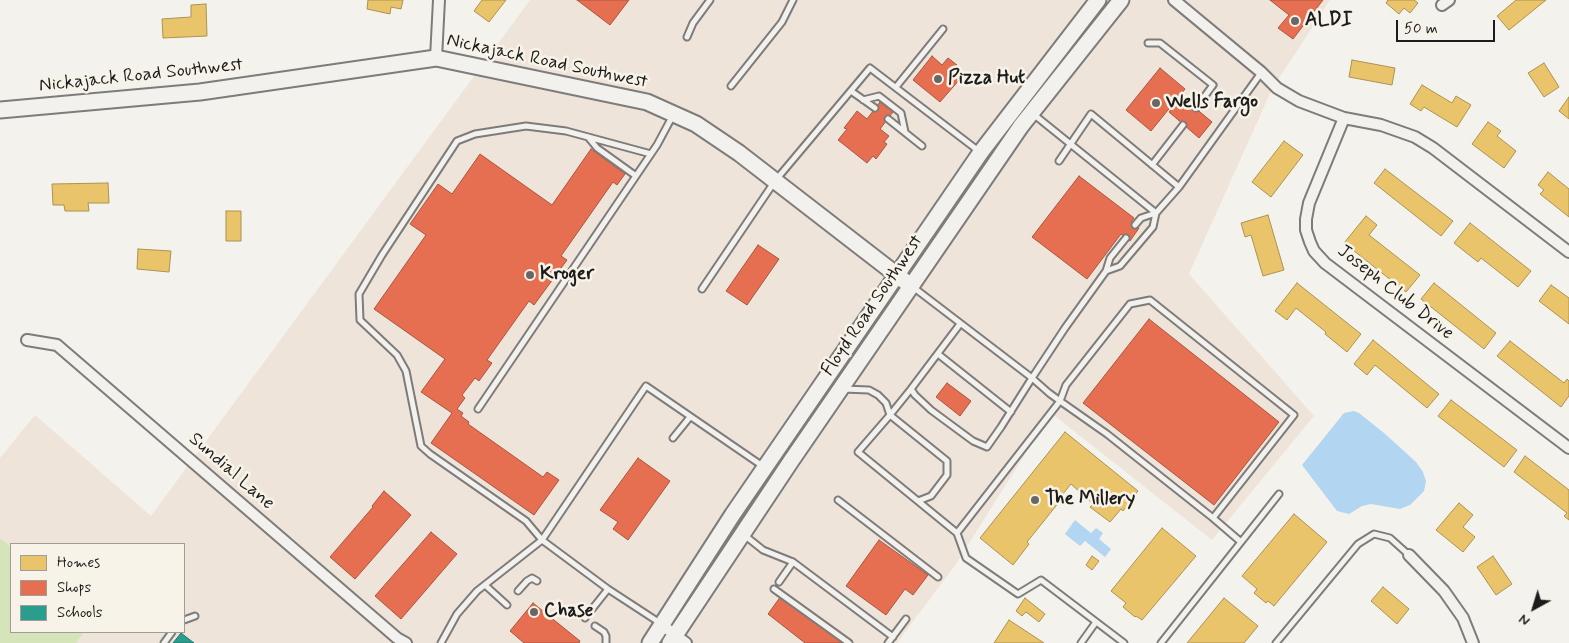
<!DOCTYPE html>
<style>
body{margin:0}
#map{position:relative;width:1569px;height:643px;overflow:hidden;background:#f4f2ec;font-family:Mynerve,sans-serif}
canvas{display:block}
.legend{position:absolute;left:10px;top:543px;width:175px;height:90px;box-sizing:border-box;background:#f7f3e8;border:1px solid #9f9d96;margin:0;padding:6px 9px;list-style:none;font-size:15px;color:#1c1c1c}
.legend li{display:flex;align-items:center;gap:10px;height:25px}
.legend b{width:25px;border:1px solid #9f9d96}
.north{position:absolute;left:1509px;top:583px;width:50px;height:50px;-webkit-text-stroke:4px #f7f3e8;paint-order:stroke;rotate:219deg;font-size:14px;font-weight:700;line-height:20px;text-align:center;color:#1c1c1c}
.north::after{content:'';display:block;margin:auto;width:18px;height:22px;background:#1c1c1c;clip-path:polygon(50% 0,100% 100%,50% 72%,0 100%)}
.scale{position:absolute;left:1396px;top:20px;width:99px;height:22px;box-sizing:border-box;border:2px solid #1c1c1c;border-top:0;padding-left:6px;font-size:15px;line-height:18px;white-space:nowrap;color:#1c1c1c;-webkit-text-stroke:4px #f7f3e8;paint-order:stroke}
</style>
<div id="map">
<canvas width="1569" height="643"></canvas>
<ul class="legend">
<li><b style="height:14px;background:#e9c46a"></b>Homes</li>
<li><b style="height:14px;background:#e76f51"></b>Shops</li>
<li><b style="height:14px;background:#2a9d8f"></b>Schools</li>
</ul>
<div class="north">N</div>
<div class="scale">50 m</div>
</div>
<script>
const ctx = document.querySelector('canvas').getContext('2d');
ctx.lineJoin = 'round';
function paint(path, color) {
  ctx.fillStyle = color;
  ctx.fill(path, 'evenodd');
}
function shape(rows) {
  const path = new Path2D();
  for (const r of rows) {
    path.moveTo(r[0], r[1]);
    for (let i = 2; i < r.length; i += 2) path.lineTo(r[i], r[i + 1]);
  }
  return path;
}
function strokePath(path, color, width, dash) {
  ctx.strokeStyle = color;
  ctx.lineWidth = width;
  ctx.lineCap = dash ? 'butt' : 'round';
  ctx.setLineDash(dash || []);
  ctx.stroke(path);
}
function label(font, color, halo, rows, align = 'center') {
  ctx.font = font + ' Mynerve,sans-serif';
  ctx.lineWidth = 5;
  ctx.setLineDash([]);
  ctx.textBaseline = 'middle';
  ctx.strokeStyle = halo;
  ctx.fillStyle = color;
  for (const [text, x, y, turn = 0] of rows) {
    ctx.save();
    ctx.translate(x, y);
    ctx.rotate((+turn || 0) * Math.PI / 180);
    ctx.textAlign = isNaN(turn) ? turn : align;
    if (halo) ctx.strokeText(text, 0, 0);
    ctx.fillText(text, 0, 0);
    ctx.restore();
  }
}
paint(shape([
 [530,0,1330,0,1272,89,1189,274,1314,416,1212,540,1051,413,956,564,897,643,0,643,0,458,35,415,151,516],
 [11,544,184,544,184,632,11,632]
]), '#efe4da');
paint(shape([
 [0,538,11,547,11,632,84,632,76,643,0,643]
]), '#d5e4b9');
paint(shape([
 [1354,411,1359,413,1384,433,1416,462,1423,472,1426,481,1424,491,1410,505,1400,509,1371,504,1362,506,1349,514,1337,511,1302,465,1344,413],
 [1075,520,1091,533,1096,528,1103,533,1099,539,1111,549,1105,557,1085,541,1080,546,1065,534]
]), '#b2d5f1');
const homes = shape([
 [368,0,403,0,401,9,391,7,390,14,367,9,368,0],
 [482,0,506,0,489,22,474,11,482,0],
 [1388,0,1414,0,1418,3,1410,13,1404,8,1399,14,1386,3,1388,0],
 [1516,0,1546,0,1509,30,1497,16,1516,0],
 [206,4,207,36,163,38,162,19,191,17,191,5,206,4],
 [1352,60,1395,68,1392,85,1349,77,1352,60],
 [1544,63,1559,87,1544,97,1528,73,1544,63],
 [1422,85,1452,103,1456,96,1471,105,1457,127,1424,107,1421,111,1410,104,1422,85],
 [1569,97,1569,119,1559,111,1569,97],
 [1488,122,1501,131,1497,136,1516,151,1504,168,1472,144,1488,122],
 [1284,141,1303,155,1271,197,1252,182,1284,141],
 [1385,169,1453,221,1441,236,1374,183,1385,169],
 [1548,172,1569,189,1569,217,1540,194,1544,190,1538,185,1548,172],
 [108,183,109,203,88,203,89,211,65,211,64,205,53,205,52,184,108,183],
 [226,211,241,211,241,241,226,241,226,211],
 [1268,215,1284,270,1263,276,1251,235,1245,237,1241,223,1268,215],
 [1366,216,1377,225,1369,235,1420,275,1406,292,1344,243,1366,216],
 [1470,223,1531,271,1518,287,1481,258,1478,262,1454,243,1470,223],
 [138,249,171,251,169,272,137,269,138,249],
 [1297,283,1361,334,1347,352,1325,334,1326,332,1296,308,1287,320,1275,311,1297,283],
 [1434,283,1496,333,1484,349,1421,299,1434,283],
 [1551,285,1569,298,1569,324,1539,301,1551,285],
 [1373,340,1439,394,1427,408,1375,365,1367,375,1354,364,1373,340],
 [1510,341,1564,383,1567,379,1569,381,1569,396,1561,407,1497,356,1510,341],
 [1451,400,1517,450,1504,467,1438,416,1451,400],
 [1065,432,1138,491,1123,511,1121,509,1110,522,1090,507,1093,504,1071,484,1062,495,1064,496,1027,542,1029,544,1013,565,980,538,1065,432],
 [1525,456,1569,490,1569,520,1564,516,1567,513,1514,472,1525,456],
 [1459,503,1473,515,1463,527,1475,537,1463,552,1436,530,1459,503],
 [1294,514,1327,542,1274,606,1268,601,1266,603,1254,593,1257,589,1242,576,1294,514],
 [1162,528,1196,556,1142,620,1136,616,1135,617,1123,607,1126,603,1111,591,1162,528],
 [1092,556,1099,561,1092,570,1086,565,1092,556],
 [1493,556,1512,584,1496,595,1477,567,1493,556],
 [1383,587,1409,609,1397,624,1371,601,1383,587],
 [1025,598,1045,614,1039,622,1026,612,1022,616,1016,611,1025,598],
 [1224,598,1258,626,1244,643,1187,643,1224,598],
 [1009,620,1044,643,994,643,1009,620]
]);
paint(homes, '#e9c46a');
strokePath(homes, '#ac9253', 1);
const shops = shape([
 [577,0,629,0,610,25,577,0],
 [1270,0,1323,0,1293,39,1278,28,1289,15,1270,0],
 [932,56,942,65,948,58,957,65,951,72,960,79,940,102,913,80,932,56],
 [1160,68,1185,89,1151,131,1126,110,1160,68],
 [1182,97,1212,122,1199,138,1169,112,1182,97],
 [880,102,893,112,880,129,889,136,884,142,887,144,876,159,873,156,867,163,838,140,847,129,844,128,857,111,867,119,880,102],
 [591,149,625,174,617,185,613,182,561,256,567,260,534,305,529,301,487,360,492,363,479,381,475,378,462,395,465,398,457,409,463,413,461,416,469,422,468,424,543,477,547,472,559,480,534,515,431,443,452,413,421,392,445,359,374,309,426,235,410,224,438,184,452,194,480,154,552,205,591,149],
 [1079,176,1134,218,1131,222,1139,228,1130,241,1121,234,1087,279,1032,237,1079,176],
 [758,245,779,259,747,305,726,291,758,245],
 [1149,319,1279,422,1214,505,1083,403,1149,319],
 [947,383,971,401,960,416,936,397,947,383],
 [638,458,670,481,628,540,613,529,618,522,600,510,638,458],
 [384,491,411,515,355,579,330,557,373,507,372,506,384,491],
 [431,532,457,554,401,619,375,596,431,532],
 [879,540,928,575,913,595,905,589,886,615,846,586,879,540],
 [781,596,842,643,805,643,768,614,781,596],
 [533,603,580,641,579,643,524,643,510,631,533,603]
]);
paint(shops, '#e76f51');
strokePath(shops, '#aa5641', 1);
const schools = shape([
 [181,633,194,643,173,643,181,633]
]);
paint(schools, '#2a9d8f');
strokePath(schools, '#26766c', 1);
const lane = shape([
 [687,37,693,23,710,0],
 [1148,43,1160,43,1213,85,1196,108],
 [731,86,782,22,793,0],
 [896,87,943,29],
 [851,91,875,108],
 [863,100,879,96,901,113,905,132],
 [1032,113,1156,213,1179,187,1261,73],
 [888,119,922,146],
 [588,137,597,148,636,176],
 [651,154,566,131,526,126,475,134,457,141,382,255,359,294,360,320,397,355,406,371,421,446,430,454,526,521,542,540,646,386,764,467],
 [1059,161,1091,114,1179,187],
 [1152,165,1183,125],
 [1135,225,1141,218,1156,213],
 [1106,271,1110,258,1126,238],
 [913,287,1032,378,1065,328,1106,271,1120,266,1153,227,1156,213],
 [702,289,775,181,870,68,980,152],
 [938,354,1011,412],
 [843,389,869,390,878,395,886,403,890,415],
 [478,409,657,145,672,117],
 [890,415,911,389],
 [673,438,690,417],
 [838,500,938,577],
 [918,501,931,496,947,475,947,461,890,415,858,452,957,533,1060,401,1066,385,1130,304,1150,300,1294,415,1213,518,1107,434,1060,401,1049,393,1032,378,1001,427,987,447,973,441,931,410,915,395,911,389,960,324],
 [957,533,966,558,1018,594,1041,580,1124,643],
 [743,534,763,550,793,562,893,637],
 [1241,542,1279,494],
 [779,582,793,562],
 [485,585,507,605],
 [774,589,849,643],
 [518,591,527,581,532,578,537,581],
 [585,618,608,589],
 [184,620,195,616],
 [595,626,604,632,606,636,606,643],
 [164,643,172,632],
 [441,643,457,614,477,591,542,540,608,589,660,623],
 [888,643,906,619],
 [1081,643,1096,622],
 [1161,643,1241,542,1213,518],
 [1276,643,1358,544,1374,534,1390,538,1409,555]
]);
const street = shape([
 [1174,0,1261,72,1277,88,1299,101,1344,118],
 [1442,5,1449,0],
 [436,58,439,0],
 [1569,252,1433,148,1415,137,1381,125,1344,118,1309,203,1306,219,1306,230,1310,242,1314,251,1325,263,1569,448],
 [27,340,57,345,397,638,406,643],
 [1409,555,1444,591,1463,618,1473,643],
 [662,625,686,643]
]);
const secondary = shape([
 [0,110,200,92,436,58,647,102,696,124,739,153,911,286],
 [650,643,733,514,981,152,1098,0],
 [670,643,791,461,1021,126,1121,0]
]);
strokePath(lane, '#7d7c7a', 9);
strokePath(street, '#7d7c7a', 14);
strokePath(secondary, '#7d7c7a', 19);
strokePath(lane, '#f2f1ed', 5);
strokePath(street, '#f2f1ed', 10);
strokePath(secondary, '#f2f1ed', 15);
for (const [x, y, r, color] of [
 [1295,21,5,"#686765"],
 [938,79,5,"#686765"],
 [1156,103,5,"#686765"],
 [530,275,5,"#686765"],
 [1035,500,5,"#686765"],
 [534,612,5,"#686765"]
]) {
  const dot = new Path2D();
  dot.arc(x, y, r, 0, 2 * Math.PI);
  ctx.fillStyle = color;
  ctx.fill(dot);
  strokePath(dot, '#f7f3e8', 2);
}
label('bold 19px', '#1c1c1c', '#f7f3e8', [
 ["ALDI",1305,21],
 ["Pizza Hut",948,79],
 ["Wells Fargo",1166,103],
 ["Kroger",540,275],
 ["The Millery",1045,500],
 ["Chase",544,612]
], 'left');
label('19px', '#1c1c1c', '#f7f3e8', [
 ["Nickajack Road Southwest",547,62,12],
 ["Nickajack Road Southwest",141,76,-6],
 ["Joseph Club Drive",1395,293,38],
 ["Floyd Road Southwest",873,306,-56],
 ["Sundial Lane",231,472,41]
]);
</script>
